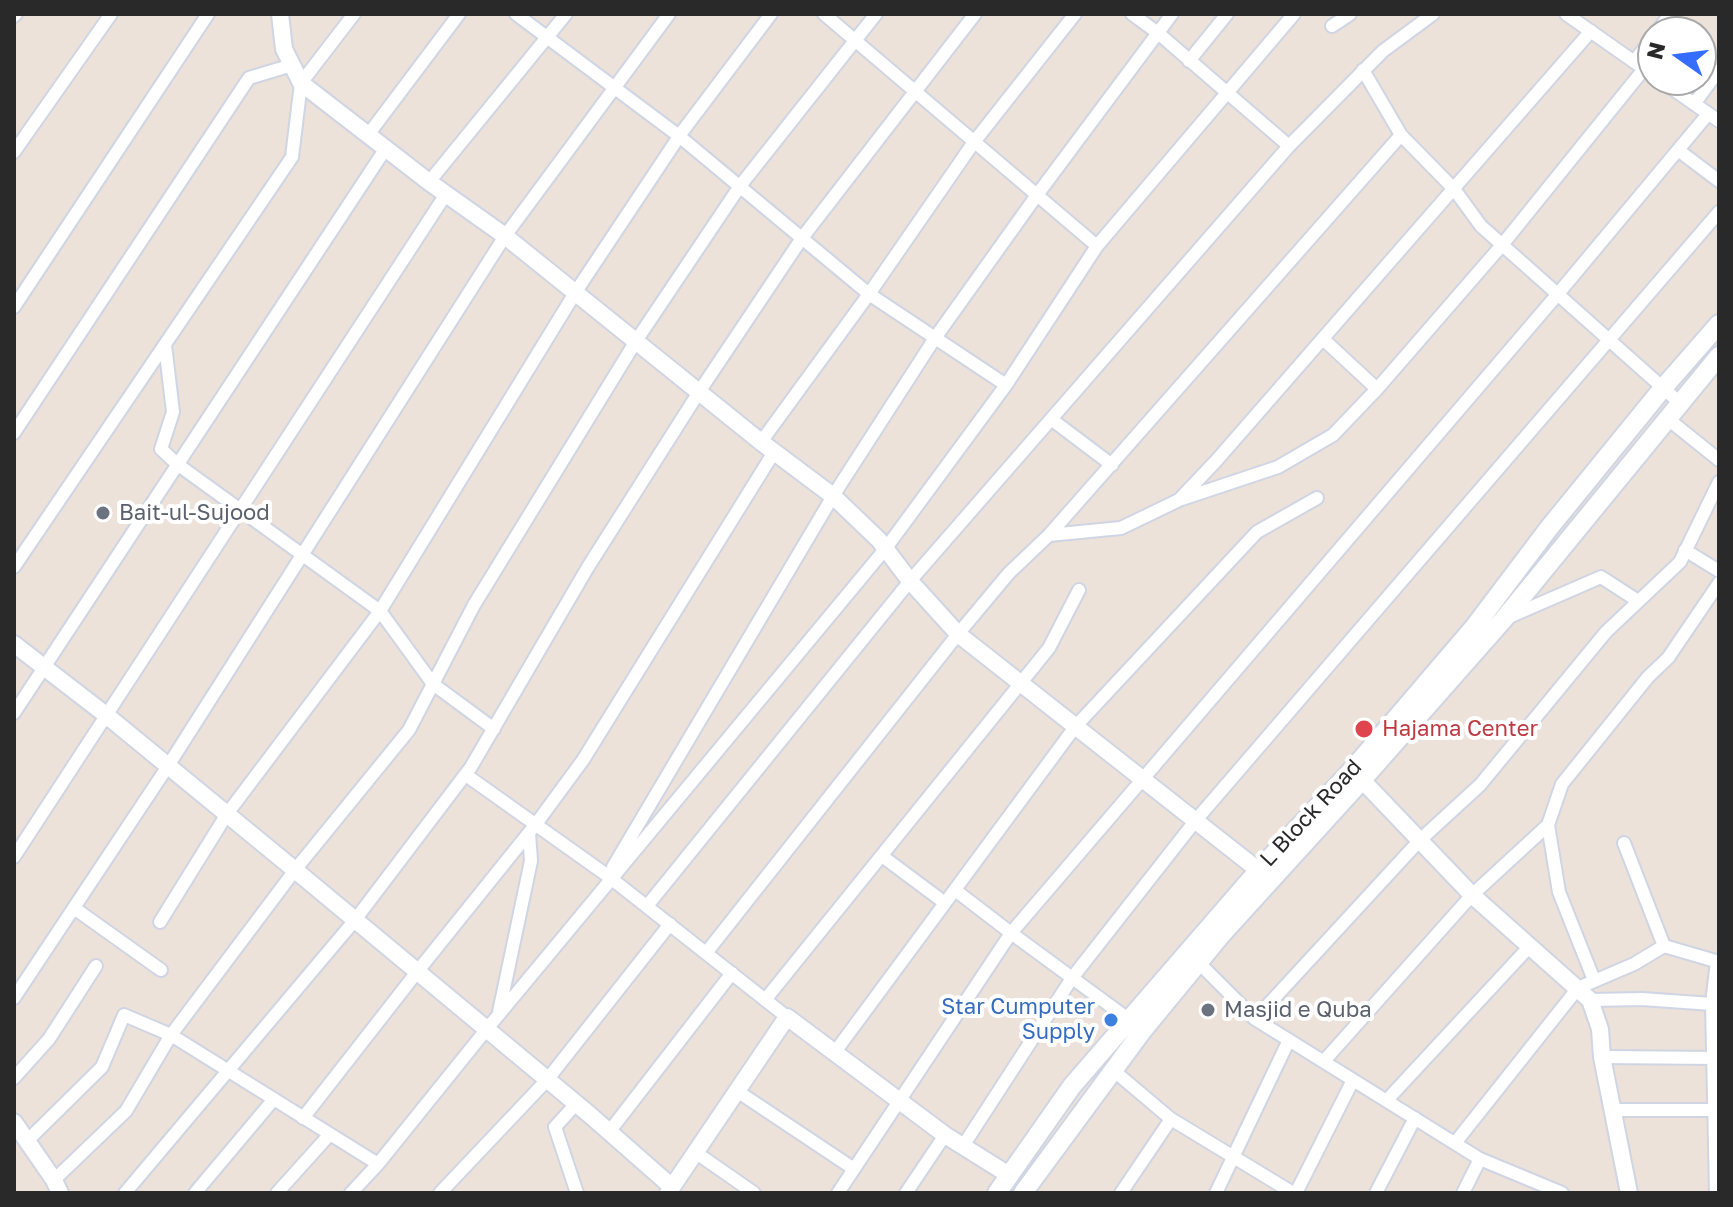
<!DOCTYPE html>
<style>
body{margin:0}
#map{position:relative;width:1733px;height:1207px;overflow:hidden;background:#ece2d9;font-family:"Golos Text",sans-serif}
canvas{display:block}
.frame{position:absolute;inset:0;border:16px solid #292929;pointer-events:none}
.north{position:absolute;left:1637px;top:16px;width:80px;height:80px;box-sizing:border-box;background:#fff;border:2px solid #a9a9a9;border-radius:50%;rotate:284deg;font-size:22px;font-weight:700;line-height:32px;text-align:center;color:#292929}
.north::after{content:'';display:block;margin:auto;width:28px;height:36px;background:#346dff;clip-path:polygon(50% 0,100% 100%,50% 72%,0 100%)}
</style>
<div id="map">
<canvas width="1733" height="1207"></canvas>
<div class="frame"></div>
<div class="north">N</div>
</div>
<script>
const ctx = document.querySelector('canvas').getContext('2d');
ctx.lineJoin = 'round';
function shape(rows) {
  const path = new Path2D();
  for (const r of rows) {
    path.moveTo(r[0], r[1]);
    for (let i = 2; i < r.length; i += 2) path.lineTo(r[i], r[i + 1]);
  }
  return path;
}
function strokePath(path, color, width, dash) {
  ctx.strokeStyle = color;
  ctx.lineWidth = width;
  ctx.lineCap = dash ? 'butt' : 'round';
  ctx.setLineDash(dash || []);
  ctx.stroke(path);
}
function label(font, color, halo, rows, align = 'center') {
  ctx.font = font + ' "Golos Text",sans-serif';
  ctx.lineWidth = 8;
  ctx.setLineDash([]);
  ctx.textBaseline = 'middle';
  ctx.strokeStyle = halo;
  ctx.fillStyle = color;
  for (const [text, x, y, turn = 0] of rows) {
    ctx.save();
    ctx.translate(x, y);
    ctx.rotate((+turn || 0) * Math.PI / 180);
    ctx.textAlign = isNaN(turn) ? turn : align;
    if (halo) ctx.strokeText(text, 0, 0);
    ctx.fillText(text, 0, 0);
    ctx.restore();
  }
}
const minor = shape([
 [516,14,679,136,869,294,1006,385],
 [824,14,1097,246],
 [1132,14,1158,33,1289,146],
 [1566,14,1653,75],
 [14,16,16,14],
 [1332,26,1350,14],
 [1657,32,1670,14],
 [1189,61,1227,14],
 [1634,62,1653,37],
 [1363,70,1401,135,1454,189,1481,226,1680,403],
 [1660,80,1719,121],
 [1694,104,1719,70],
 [368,135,459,14],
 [1678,150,1719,181],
 [14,152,111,14],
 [429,182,566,14],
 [14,307,208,14],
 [165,345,173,412,161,449,177,464,380,611,433,684,494,729],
 [1377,389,1502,245,1644,69],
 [1051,419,1112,465],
 [1668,419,1719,460],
 [14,433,249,78,292,65],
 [761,442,869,294,974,142,1075,14],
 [1182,499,1278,467,1333,435,1377,389,1323,339],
 [1049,535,1401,135],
 [1685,550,1719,571],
 [14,567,292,157,301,83,354,14],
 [1509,617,1601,577,1638,601],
 [14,713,386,148],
 [466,775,608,876,787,1017],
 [1624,843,1664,946],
 [882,856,945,903],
 [14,857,446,194],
 [613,867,833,496,935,338,1037,195,1172,14],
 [955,890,1011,933,1135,1024],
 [647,906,910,581,1289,146,1383,51,1433,14],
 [74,908,161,970],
 [160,922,227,814,380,611,575,293,682,132,771,14],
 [706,953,958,634,1009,573,1049,535,1121,528,1179,500,1216,461,1591,31],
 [1198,962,1255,1019,1480,1159,1562,1193],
 [1594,980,1559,892,1548,825,1562,784,1648,677,1668,658,1719,583],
 [14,998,168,766,505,236,669,14],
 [765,1000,1049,648,1079,590],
 [1590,1000,1642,999,1712,1004],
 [499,1012,531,861,529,833],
 [1255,1019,1420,840,1480,785,1606,632,1680,562,1719,482],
 [835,1052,1075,727,1257,532,1317,498],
 [1602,1057,1719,1058],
 [1324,1061,1472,895,1548,825],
 [1113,1070,1171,1119,1293,1193],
 [14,1078,49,1039,96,966],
 [737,1091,854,1169],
 [1387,1100,1530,946],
 [576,1104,555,1127,577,1193],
 [1612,1110,1719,1110],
 [303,1118,417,972,536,824,583,760,774,452],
 [609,1132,732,973],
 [27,1141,102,1067,124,1015,171,1035,378,1164],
 [1455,1143,1578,988,1634,964,1664,946,1719,962],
 [963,1146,1072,978,1196,820,1719,212],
 [695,1152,754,1193],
 [54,1180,126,1111,171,1035,295,870,409,730,474,605,636,341,740,186,876,14],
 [125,1193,355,920,471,767,588,567,699,392,802,238,975,14],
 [195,1193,274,1099],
 [277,1193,330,1134],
 [351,1193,378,1164,486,1030,886,548,1006,385,1097,246,1294,14],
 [440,1193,547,1080,670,924],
 [838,1193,1011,933,1557,295,1708,114],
 [906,1193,945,1135],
 [1121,1193,1171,1119],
 [1216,1193,1289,1040],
 [1296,1193,1353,1080],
 [1376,1193,1415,1118],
 [1463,1193,1480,1159],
 [1716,1193,1712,1004,1717,961]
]);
const tertiary = shape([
 [280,14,284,49,301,83,429,182,505,236,761,442,833,496,879,540,910,581,958,634,1267,877],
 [14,644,106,715,295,870,590,1115,672,1187],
 [1362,780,1472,895,1590,1000,1600,1029,1602,1057,1629,1193],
 [14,1122,54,1180,60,1193],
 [668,1193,787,1017,945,1135,1009,1175]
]);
const secondary = shape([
 [997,1193,1072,1086,1258,871,1352,770,1475,626,1549,528,1663,388,1719,324],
 [1023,1193,1143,1030,1221,935,1362,780,1503,620,1719,356]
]);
strokePath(minor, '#cfd5e3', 16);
strokePath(tertiary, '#cfd5e3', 20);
strokePath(secondary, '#cfd5e3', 22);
strokePath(minor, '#fff', 12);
strokePath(tertiary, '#fff', 16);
strokePath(secondary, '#fff', 18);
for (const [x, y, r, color] of [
 [103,513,8,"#6b7280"],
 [1364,729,10,"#e0444e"],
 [1208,1010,8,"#6b7280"],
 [1111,1020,8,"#3f7fe0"]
]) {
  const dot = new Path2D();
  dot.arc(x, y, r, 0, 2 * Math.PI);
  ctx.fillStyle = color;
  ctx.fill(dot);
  strokePath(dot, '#fff', 3);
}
label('22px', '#5b616d', '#fff', [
 ["Bait-ul-Sujood",119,513],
 ["Masjid e Quba",1224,1010]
], 'left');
label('22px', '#be3a42', '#fff', [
 ["Hajama Center",1382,729]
], 'left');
label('22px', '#292929', '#fff', [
 ["L Block Road",1311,813,-47]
]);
label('22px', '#366cbe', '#fff', [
 ["Star Cumputer",1095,1007],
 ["Supply",1095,1032]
], 'right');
</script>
